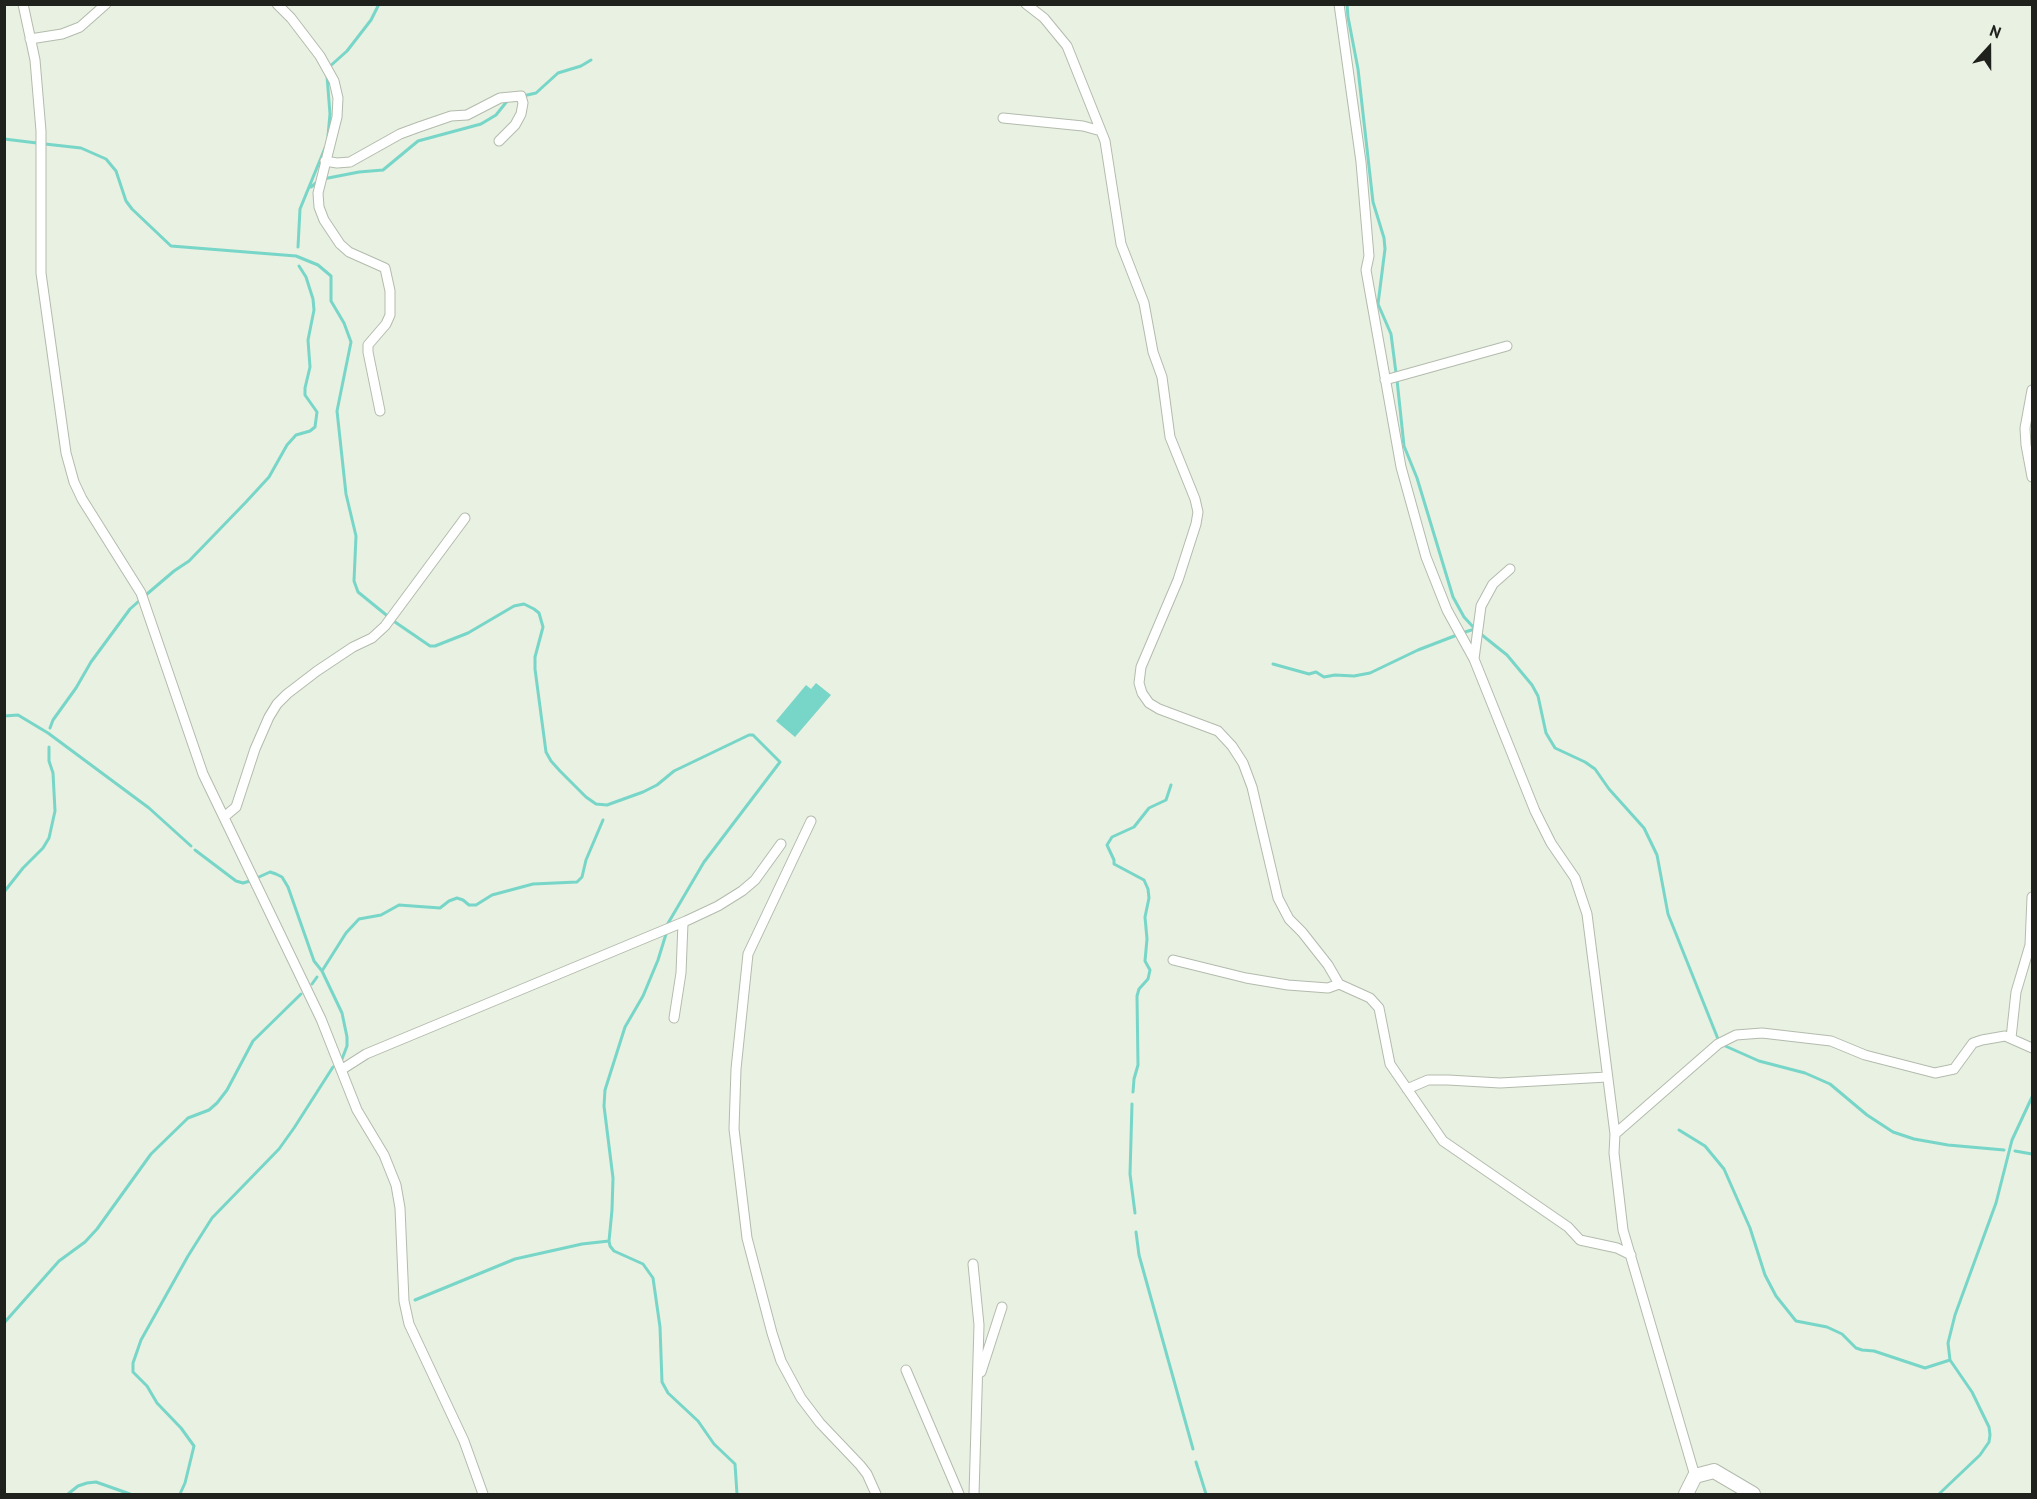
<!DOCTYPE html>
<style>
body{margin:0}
#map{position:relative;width:2037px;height:1499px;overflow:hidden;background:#e8f1e2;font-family:"PT Sans",sans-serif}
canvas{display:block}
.frame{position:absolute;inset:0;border:6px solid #1f221c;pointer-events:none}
.north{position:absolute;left:1959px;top:18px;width:60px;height:60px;-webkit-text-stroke:4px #e8f1e2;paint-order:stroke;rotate:21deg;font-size:16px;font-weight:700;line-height:24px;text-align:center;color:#1f221c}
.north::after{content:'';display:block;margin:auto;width:21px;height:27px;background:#1f221c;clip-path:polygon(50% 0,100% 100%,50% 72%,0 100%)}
</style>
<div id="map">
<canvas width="2037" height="1499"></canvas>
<div class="frame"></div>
<div class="north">N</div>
</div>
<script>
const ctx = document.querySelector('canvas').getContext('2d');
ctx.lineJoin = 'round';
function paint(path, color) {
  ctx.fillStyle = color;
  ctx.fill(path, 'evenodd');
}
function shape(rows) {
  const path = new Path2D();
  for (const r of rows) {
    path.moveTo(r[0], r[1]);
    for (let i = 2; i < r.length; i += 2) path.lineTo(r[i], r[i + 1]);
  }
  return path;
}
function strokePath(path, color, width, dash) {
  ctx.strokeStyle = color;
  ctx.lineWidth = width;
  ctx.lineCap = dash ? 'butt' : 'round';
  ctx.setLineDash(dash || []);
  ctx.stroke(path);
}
paint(shape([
 [816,683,831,695,795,737,776,721,806,685,811,689]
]), '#77d6c8');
strokePath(shape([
 [1347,4,1348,17,1358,69,1373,202,1384,238,1385,249,1378,304,1391,334,1396,373],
 [328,68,347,51,371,20,379,4],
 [327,76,330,114,328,136],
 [523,96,536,93,558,73,581,66,591,60],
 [4,139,37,143],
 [45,144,81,148,106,159,116,171,126,201,132,209,171,246,296,256,318,265,331,276,331,301,344,323,351,342,337,411,346,494,356,536,354,581,358,592,390,618],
 [323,179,359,172,383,170,418,141,481,124,496,115,508,100],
 [311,187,317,182],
 [298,247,300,209,325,148],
 [1397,380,1404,446,1417,478,1453,597,1464,617,1475,629],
 [147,594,174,571,189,561,246,502,269,477,287,445,296,435,310,431,315,427,317,412,305,395,305,388,310,367,308,340,314,310,313,299,306,277,299,266],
 [395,622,430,646,435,646,468,633,514,606,524,604,534,609,539,613,543,627,535,657,535,669,546,752,551,761,560,771,586,797,596,804,607,805,643,792,657,785,674,771,749,735,753,735,780,762,704,862,667,925],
 [1465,632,1475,629],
 [1482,635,1507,655,1532,685,1538,696,1546,733,1555,748,1585,762,1595,769,1609,789,1644,828,1657,855,1668,914,1718,1039],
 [1273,664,1309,674,1316,672,1324,677,1335,675,1354,676,1370,673,1418,650,1457,635],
 [4,716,18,715,48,733,149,808,191,846],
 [50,728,53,720,76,688,91,662,130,609,139,601],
 [195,850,236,881,243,883,250,881],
 [259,877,270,872,276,874,282,877,288,887,314,961,322,971,342,1013,347,1037,347,1046,342,1059],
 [4,892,23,868,43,848,49,838,55,811,53,773,49,761,49,747],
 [666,934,658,960,643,996,625,1027,605,1090,604,1106,613,1178,612,1210,609,1241,610,1246,614,1251,643,1264,653,1278,660,1327,662,1382,668,1393,698,1421,714,1444,735,1464,737,1494],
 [322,971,346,933,359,919,381,915,399,905,440,908,449,901,457,898,463,900,469,905,476,905,492,895,533,884,577,882,582,877,586,860,603,820],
 [312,984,317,977],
 [1723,1045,1759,1061,1805,1073,1830,1084,1867,1115,1893,1132,1914,1139,1948,1145,2004,1150],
 [1133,1092,1134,1079,1138,1065,1137,996,1139,989,1148,979,1150,970,1145,961,1147,939,1145,917,1149,898,1148,889,1144,880,1114,864,1114,860,1107,845,1112,837,1134,827,1149,808,1166,800,1171,785],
 [1132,1104,1130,1174,1135,1213],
 [1679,1130,1705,1146,1724,1169,1750,1228,1765,1275,1776,1296,1796,1321,1827,1327,1842,1334,1856,1348,1862,1350,1874,1351,1925,1368,1950,1360],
 [2015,1151,2032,1154],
 [1136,1232,1139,1255,1193,1449],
 [415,1300,515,1259,582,1244,609,1241],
 [4,1323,59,1261,85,1242,97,1229,151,1154,188,1118,209,1110,217,1103,227,1090,253,1041,301,994],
 [1196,1462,1206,1494],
 [68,1494,78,1486,87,1483,96,1482,130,1494],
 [180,1494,185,1483,194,1446,181,1428,157,1403,147,1386,133,1372,133,1363,141,1340,188,1256,212,1218,279,1149,294,1128,333,1067],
 [1939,1494,1980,1455,1989,1442,1990,1435,1989,1427,1972,1392,1950,1360,1948,1343,1955,1315,1996,1203,2012,1140,2032,1097]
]), '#77d6c8', 3);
const street = shape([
 [23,4,35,60,41,131,41,273,66,453,74,482,82,499,141,593,203,774,321,1019,357,1110,384,1155,396,1185,400,1208,404,1301,409,1324,464,1441,483,1494],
 [277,4,291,18,320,56,334,81,338,98,337,117,318,193,319,207,324,220,340,244,349,252,385,268,390,291,390,315,386,324,368,345,368,352,380,411],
 [1026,4,1044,18,1067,46,1105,141,1121,244,1144,303,1153,352,1162,377,1170,437,1195,499,1198,512,1196,524,1178,580,1141,667,1139,683,1142,693,1149,703,1159,709,1218,731,1232,746,1243,763,1252,787,1278,898,1289,919,1302,932,1328,965,1339,984,1370,998,1379,1008,1390,1064,1443,1141,1568,1227,1580,1240,1617,1248,1631,1255],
 [1339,4,1361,162,1369,256,1366,270,1401,467,1426,557,1447,610,1474,659,1535,811,1551,843,1575,878,1587,914,1615,1134,1614,1153,1623,1230,1695,1476],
 [30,39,62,34,80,27,106,4],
 [1003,118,1083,126,1101,131],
 [325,161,337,163,350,162,400,134,419,127,451,116,467,115,500,98,521,96,523,103,521,114,515,125,499,141],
 [1385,380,1507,346],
 [2032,390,2025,428,2026,445,2032,477],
 [1474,659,1481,606,1493,584,1510,569],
 [224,817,236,807,255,749,269,717,277,704,287,694,317,671,353,647,372,638,385,626,465,518],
 [811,821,748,954,736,1069,734,1129,747,1238,772,1333,781,1361,801,1398,820,1423,860,1465,867,1474,876,1494],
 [1173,960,1246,978,1288,985,1328,988,1339,984],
 [674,1018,681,973,683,923],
 [2011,1038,2016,992,2030,945,2032,897],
 [341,1070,366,1054,686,921,718,906,742,891,755,880,781,844],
 [1407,1089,1428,1080,1448,1080,1500,1083,1607,1077],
 [1615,1134,1718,1044,1736,1035,1762,1033,1831,1041,1865,1055,1935,1073,1954,1069,1973,1043,1982,1040,2005,1036,2032,1048],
 [973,1264,979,1325,974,1494],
 [906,1370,959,1494],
 [981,1372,1002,1307]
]);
const secondary = shape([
 [1686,1494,1695,1476,1714,1471,1753,1494]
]);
strokePath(street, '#b3bbad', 11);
strokePath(secondary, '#b3bbad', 16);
strokePath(street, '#fff', 9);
strokePath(secondary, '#fff', 14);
</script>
